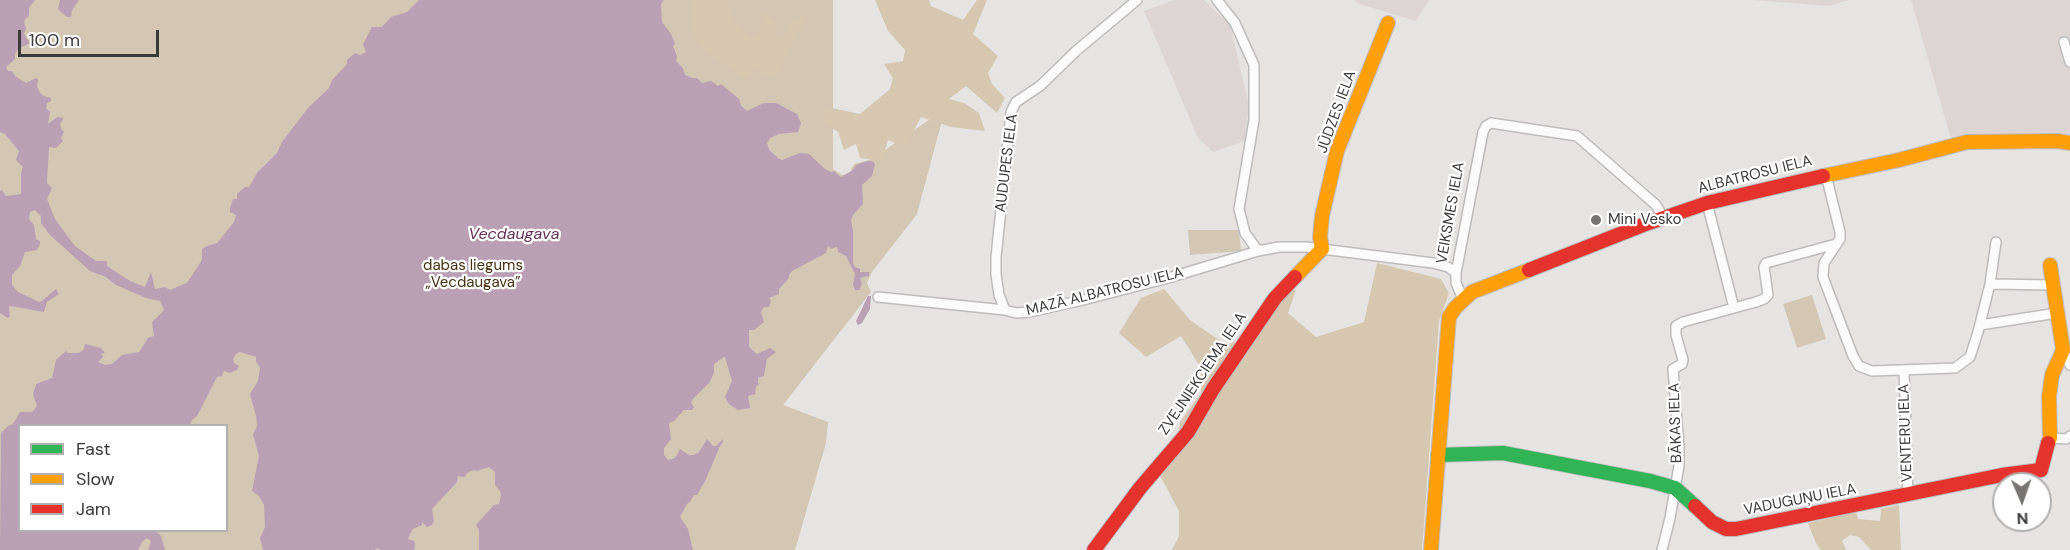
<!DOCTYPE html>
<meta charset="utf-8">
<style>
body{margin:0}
#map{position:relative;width:2070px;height:550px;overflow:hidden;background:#e6e4e3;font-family:"DM Sans",sans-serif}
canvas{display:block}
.legend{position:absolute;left:18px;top:424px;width:210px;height:108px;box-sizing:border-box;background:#fff;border:2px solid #b1b0b0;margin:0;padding:8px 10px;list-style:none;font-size:18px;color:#3b3939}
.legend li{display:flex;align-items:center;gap:12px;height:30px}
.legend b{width:30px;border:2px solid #b1b0b0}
.north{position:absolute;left:1992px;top:472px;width:60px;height:60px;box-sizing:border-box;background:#fff;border:2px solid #b1b0b0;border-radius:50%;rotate:178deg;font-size:16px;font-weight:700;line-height:24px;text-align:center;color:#3b3939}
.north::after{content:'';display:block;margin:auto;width:21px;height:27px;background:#777574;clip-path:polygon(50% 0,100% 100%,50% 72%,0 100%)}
.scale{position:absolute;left:18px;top:30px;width:141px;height:27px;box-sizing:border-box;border:3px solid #3b3939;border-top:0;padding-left:8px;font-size:18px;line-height:21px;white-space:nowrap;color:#3b3939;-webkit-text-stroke:4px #fff;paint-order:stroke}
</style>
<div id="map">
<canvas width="2070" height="550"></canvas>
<ul class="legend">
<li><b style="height:8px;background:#30b455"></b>Fast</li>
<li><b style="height:8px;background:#ff9f0a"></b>Slow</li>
<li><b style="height:8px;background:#e5322d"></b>Jam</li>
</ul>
<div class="north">N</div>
<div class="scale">100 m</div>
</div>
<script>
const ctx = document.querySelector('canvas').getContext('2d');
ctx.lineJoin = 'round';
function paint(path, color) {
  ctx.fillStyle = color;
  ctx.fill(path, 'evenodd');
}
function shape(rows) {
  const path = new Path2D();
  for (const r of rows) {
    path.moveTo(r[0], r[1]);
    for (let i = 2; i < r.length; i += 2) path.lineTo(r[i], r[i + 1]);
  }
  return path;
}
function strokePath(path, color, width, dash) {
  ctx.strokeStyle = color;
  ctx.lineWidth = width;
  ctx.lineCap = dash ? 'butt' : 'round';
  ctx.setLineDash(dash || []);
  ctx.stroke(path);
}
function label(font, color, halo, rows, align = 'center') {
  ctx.font = font + ' "DM Sans",sans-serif';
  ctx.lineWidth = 4.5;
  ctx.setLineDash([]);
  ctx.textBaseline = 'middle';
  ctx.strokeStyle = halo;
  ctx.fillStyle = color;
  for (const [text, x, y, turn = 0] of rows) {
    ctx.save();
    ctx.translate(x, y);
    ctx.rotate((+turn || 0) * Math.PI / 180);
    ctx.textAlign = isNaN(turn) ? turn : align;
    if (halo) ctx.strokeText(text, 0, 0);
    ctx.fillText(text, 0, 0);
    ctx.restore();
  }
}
paint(shape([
 [1174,0,1204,0,1230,25,1249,105,1245,141,1213,152,1198,138,1144,11],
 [1355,0,1429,0,1416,21,1356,3],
 [1751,0,1849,0,1829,6],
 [1911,0,2070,0,2070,141,1951,139]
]), '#ddd5d4');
paint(shape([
 [0,0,833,0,833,169,842,175,849,174,854,164,872,159,945,109,917,214,872,272,867,283,871,292,783,405,828,422,826,443,795,550,0,550],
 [20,426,226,426,226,530,20,530],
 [1188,230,1239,230,1241,251,1190,255],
 [1812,295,1826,339,1797,348,1783,304]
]), '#d3c6b3');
paint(shape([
 [694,0,726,0,733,18,751,38,760,32,762,15,767,13,778,24,774,41,784,37,791,21,807,17,787,54,779,74,771,76,758,72,751,67,750,78,742,77,703,50,691,31,691,4],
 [875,0,929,0,931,6,963,20,977,0,987,0,973,34,998,56,988,73,992,84,1005,98,997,113,966,86,949,99,964,103,979,113,985,131,951,127,921,117,905,147,888,140,882,161,860,158,856,144,844,150,838,132,823,122,827,107,860,114,890,89,893,78,884,64,903,61,905,50,888,31],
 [1377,263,1441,279,1449,293,1439,321,1422,550,1172,550,1179,536,1179,511,1159,474,1176,452,1180,422,1201,393,1201,368,1181,336,1146,357,1119,333,1141,298,1164,289,1190,320,1226,345,1254,335,1285,292,1296,290,1288,313,1316,337,1364,322],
 [1899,505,1901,550,1871,550,1859,537,1850,535,1842,541,1846,550,1821,550,1816,543,1808,523,1856,512,1858,519,1880,521,1881,509]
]), '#d6c7b0');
paint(shape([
 [0,0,35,0,29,8,29,15,24,21,26,29,24,34,30,43,18,49,15,54,15,59,6,67,8,71,12,71,15,76,26,83,36,78,38,79,37,86,40,93,44,96,51,98,51,101,47,103,46,108,50,112,48,124,57,117,64,118,60,124,61,129,64,132,61,138,63,141,56,148,49,147,47,183,52,188,47,199,55,219,75,246,96,261,107,261,107,266,130,281,145,287,151,272,155,289,165,287,170,290,187,283,202,260,202,249,207,246,217,243,234,222,236,215,230,212,230,208,233,199,237,199,237,194,245,187,249,187,257,173,277,153,282,142,308,108,329,88,332,80,347,64,347,60,355,53,360,55,366,52,363,44,372,27,382,27,391,17,407,12,419,0,664,0,661,4,662,22,671,34,675,44,673,46,677,56,676,61,683,68,685,75,692,78,697,78,702,83,711,81,718,86,721,84,739,99,741,106,747,111,764,103,776,103,797,114,801,123,798,132,779,134,770,138,767,143,769,150,778,158,782,160,800,153,809,154,825,169,831,172,834,171,841,177,853,170,856,165,868,161,872,161,875,164,872,176,862,185,863,204,853,215,851,220,853,231,853,264,855,267,860,269,860,272,869,272,869,276,860,278,862,284,859,290,855,290,853,285,855,274,846,256,838,252,837,247,831,249,828,246,826,253,792,271,789,275,789,278,779,289,779,294,769,298,771,301,769,307,764,307,761,312,764,322,754,330,749,330,749,347,757,354,770,348,776,352,767,359,764,376,758,378,758,383,759,384,756,387,755,394,748,396,750,408,738,410,729,404,725,397,732,381,725,357,724,357,714,364,714,373,709,383,692,400,691,403,694,407,692,410,684,410,674,421,669,423,671,439,664,448,664,455,668,460,675,458,680,449,689,455,694,455,699,452,707,439,713,446,716,446,723,439,723,442,720,446,705,481,697,495,694,495,690,502,687,504,680,517,688,529,693,550,479,550,479,530,476,525,494,505,499,504,501,495,500,491,495,485,495,472,489,467,477,471,474,470,467,473,465,477,458,476,457,482,432,509,434,521,432,525,427,527,422,522,422,525,413,529,410,534,408,539,414,541,415,545,414,550,381,550,377,548,375,550,263,550,260,538,265,527,264,505,259,496,252,491,259,456,253,435,257,426,256,416,250,394,258,381,260,367,256,362,256,357,240,352,237,353,233,359,234,363,239,366,237,370,230,373,224,371,222,376,217,377,197,416,192,420,190,425,20,426,20,530,155,531,161,536,165,550,148,550,151,541,147,538,142,542,138,550,0,550,1,433,8,426,13,424,20,412,32,412,37,406,33,394,36,384,52,378,56,360,66,351,68,353,79,353,84,349,85,344,101,348,105,353,101,354,103,357,98,362,105,365,112,364,122,355,139,352,148,338,154,336,152,322,164,310,160,301,146,298,116,285,106,277,90,271,50,235,41,223,41,216,35,210,30,212,29,219,34,225,36,239,40,241,40,244,37,250,25,252,20,266,12,275,12,285,18,292,39,302,42,301,56,289,59,294,47,302,44,312,11,306,9,307,10,317,8,318,0,313,0,191,2,190,6,196,21,194,21,173,23,167,16,160,19,151,5,134,0,132],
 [60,0,79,0,72,10,71,17,67,17,58,9],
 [868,296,871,296,870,309,862,323,858,325,856,321]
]), '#baa0b5');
const street = shape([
 [1217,0,1235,23,1254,65,1254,120,1239,209,1245,233,1258,251],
 [2064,42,2070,62],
 [1826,175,1840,232,1840,239,1824,263,1823,277,1853,356,1859,366,1872,371,1955,368,1970,357,1978,332,1990,284,1996,242],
 [1990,284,2053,285],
 [878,297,1005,310,1016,313,1030,312,1087,299,1168,278,1258,251,1279,247,1306,247,1433,263,1448,267,1456,273],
 [1463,299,1456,283,1456,273,1483,132,1486,126,1491,123,1577,136,1656,205,1663,217],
 [1734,308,1756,302,1764,299,1768,295,1764,267,1766,263,1836,244],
 [1005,310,999,295,996,274,996,257,1011,112,1016,102,1040,86,1076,51,1137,0],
 [1980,325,2057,313],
 [2063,350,2070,365],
 [1904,371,1908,495],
 [2050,438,2066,439,2070,436],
 [1662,550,1670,518,1679,466,1679,447,1673,369,1682,364,1683,360,1676,335,1676,326,1683,322,1734,308,1707,203]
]);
const fast = shape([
 [1438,455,1503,453,1650,481,1675,488,1695,506]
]);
const slow = shape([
 [1823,176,1899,160,1967,142,2058,141,2070,143],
 [1295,277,1322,249,1320,237,1322,216,1337,151,1388,23],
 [2048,443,2050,438,2049,396,2052,375,2063,350,2050,265],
 [1431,550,1449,317,1455,308,1472,292,1529,270]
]);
const jam = shape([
 [1529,270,1643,225,1707,203,1823,176],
 [1695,506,1712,522,1726,529,1736,529,2002,475,2041,470,2048,443],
 [1094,550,1140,488,1188,432,1213,389,1275,298,1295,277]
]);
strokePath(street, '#bdbbbb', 12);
strokePath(fast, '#bdbbbb', 16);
strokePath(slow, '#bdbbbb', 16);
strokePath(jam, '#bdbbbb', 16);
strokePath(street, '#fbfbfb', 9);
strokePath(fast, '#30b455', 14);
strokePath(slow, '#ff9f0a', 14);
strokePath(jam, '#e5322d', 14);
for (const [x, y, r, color] of [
 [1596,220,6,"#777574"]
]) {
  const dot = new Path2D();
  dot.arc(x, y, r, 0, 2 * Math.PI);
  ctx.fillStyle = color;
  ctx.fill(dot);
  strokePath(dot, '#fff', 2);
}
label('15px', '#3b3939', '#fff', [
 ["JŪDZES IELA",1337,112,-70],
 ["AUDUPES IELA",1007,163,-83],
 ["ALBATROSU IELA",1755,175,-14],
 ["VEIKSMES IELA",1451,213,-80],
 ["MAZĀ ALBATROSU IELA",1105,292,-14],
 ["ZVEJNIEKCIEMA IELA",1203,374,-56],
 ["BĀKAS IELA",1676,423,-92],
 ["VENTERU IELA",1906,433,-92],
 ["VADUGUŅU IELA",1800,500,-11]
]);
label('15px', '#3b3939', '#fff', [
 ["Mini Vesko",1608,220]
], 'left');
label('15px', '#453212', '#fff', [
 ["dabas liegums",473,266],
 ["„Vecdaugava”",473,283]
]);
label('italic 16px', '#62325b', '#fff', [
 ["Vecdaugava",514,235]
]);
</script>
